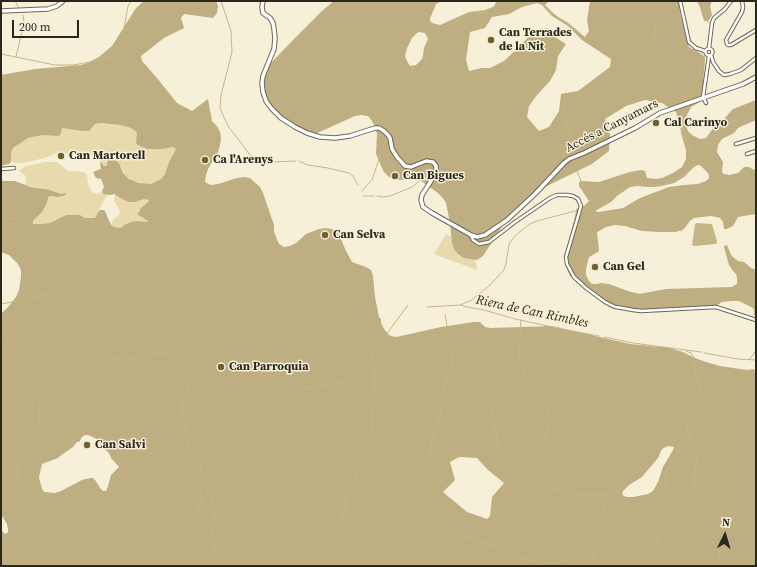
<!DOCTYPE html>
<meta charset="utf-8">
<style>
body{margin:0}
#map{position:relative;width:757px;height:567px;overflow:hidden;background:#f7f0d9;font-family:"Source Serif 4",serif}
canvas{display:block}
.frame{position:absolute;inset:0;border:2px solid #2a271f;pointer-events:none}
.north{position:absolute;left:705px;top:515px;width:40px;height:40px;-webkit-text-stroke:3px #f7f0d9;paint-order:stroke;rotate:5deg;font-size:11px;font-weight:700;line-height:16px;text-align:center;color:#2a271f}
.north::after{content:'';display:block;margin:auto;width:14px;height:18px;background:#2a271f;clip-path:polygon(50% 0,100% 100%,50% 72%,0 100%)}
.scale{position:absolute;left:12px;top:20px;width:67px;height:18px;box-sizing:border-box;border:2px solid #2a271f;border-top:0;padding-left:5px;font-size:12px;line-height:14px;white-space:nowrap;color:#2a271f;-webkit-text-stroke:3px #f7f0d9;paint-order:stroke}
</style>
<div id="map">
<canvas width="757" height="567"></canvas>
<div class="frame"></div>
<div class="north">N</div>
<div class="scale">200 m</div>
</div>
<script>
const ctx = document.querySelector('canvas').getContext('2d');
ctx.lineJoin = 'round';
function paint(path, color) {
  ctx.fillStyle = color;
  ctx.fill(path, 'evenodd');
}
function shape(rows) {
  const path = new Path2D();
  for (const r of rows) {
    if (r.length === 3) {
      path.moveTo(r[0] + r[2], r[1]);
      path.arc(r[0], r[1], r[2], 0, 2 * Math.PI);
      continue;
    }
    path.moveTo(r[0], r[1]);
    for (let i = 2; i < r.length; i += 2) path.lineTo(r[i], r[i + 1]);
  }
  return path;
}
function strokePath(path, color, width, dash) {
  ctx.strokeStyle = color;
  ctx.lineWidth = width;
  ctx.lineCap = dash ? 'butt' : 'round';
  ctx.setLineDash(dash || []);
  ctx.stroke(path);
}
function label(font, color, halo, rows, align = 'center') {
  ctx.font = font + ' "Source Serif 4",serif';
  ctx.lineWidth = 3;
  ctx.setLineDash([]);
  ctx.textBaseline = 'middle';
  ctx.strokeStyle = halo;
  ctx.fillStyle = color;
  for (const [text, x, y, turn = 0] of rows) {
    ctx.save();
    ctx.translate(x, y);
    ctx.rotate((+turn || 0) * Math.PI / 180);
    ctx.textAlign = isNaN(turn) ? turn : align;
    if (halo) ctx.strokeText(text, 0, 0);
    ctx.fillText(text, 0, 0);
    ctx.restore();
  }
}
paint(shape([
 [101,123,120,125,131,128,137,131,137,134,147,149,163,149,173,147,176,149,170,160,167,172,163,177,161,179,151,184,145,184,132,181,125,175,119,163,114,159,110,157,108,159,107,165,104,166,98,157,63,153,57,153,45,158,23,163,15,163,11,161,11,153,13,148,28,138,43,135,61,133,62,128,86,131,91,129,95,124],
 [45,162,57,162,68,171,84,172,87,175,88,185,92,192,97,194,102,192,107,195,95,218,85,218,80,215,66,215,50,223,41,224,33,224,33,221,42,212,46,205,49,196,50,196,58,197,66,193,61,194,26,185,25,175,19,171,20,170,26,166],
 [115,195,122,199,128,202,135,202,144,199,149,200,148,202,142,207,138,212,139,216,148,221,148,223,136,221,124,225,121,228,114,227,111,225,112,221,120,214,119,209,114,200],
 [446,234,453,238,472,252,477,267,477,270,447,259,434,254]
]), '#e9daae');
paint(shape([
 [144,1,216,1,218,6,217,13,213,18,184,14,181,18,184,28,164,38,141,56,142,61,157,78,177,103,192,111,208,99,212,121,217,126,220,132,221,139,220,145,218,152,208,169,206,175,205,182,211,185,218,184,237,178,244,177,250,178,260,187,263,193,274,225,274,231,276,237,279,244,284,247,290,246,296,243,306,234,319,229,325,228,332,229,338,232,346,251,352,262,366,267,371,270,373,276,375,297,379,317,381,319,381,323,384,329,389,335,395,337,401,336,441,327,474,322,480,322,485,327,491,328,552,326,630,344,670,348,683,352,695,358,706,362,720,366,740,369,747,370,753,369,756,371,756,566,1,566,1,531,6,534,8,532,8,529,7,524,1,514,1,314,8,307,16,297,19,290,21,277,21,270,18,264,9,255,1,252,1,181,15,181,31,187,50,190,61,194,66,193,66,195,58,197,50,196,49,196,46,205,42,212,33,221,33,224,41,224,50,223,66,215,80,215,85,218,95,218,98,212,100,210,104,210,105,211,111,225,114,227,121,228,124,225,131,222,136,221,148,222,148,221,138,215,138,213,141,208,148,202,149,200,144,199,135,202,128,202,122,199,114,194,110,195,103,194,102,191,104,187,103,184,101,179,96,178,93,172,101,169,100,162,101,162,104,166,106,166,107,165,108,158,112,158,119,163,123,173,129,179,139,183,151,184,161,179,165,174,170,160,176,149,173,147,163,149,147,149,138,145,136,143,137,132,131,128,120,125,101,123,95,124,89,131,83,131,62,128,61,133,59,136,43,135,28,138,13,148,11,153,11,162,9,164,1,166,1,75,35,69,81,65,87,63,99,57,112,46,136,8],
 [85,435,88,435,99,440,101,446,109,453,111,458,119,467,111,475,108,486,106,491,103,491,101,489,95,480,93,478,90,478,82,480,61,491,55,493,45,492,43,491,40,482,39,477,42,464,58,458,60,456,73,447,77,442,79,442,82,437],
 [668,446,674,447,673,450,663,467,658,482,653,491,648,494,633,497,627,497,624,496,622,494,623,491,629,485,642,477,658,458,662,449],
 [459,457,477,458,488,470,504,483,492,497,490,516,487,519,467,512,443,492,455,480,450,462],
 [334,1,442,1,436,4,435,7,430,18,430,21,432,23,440,25,469,12,485,10,493,7,495,5,496,1,549,1,545,5,552,12,558,17,567,22,585,37,589,31,587,20,590,1,678,1,681,17,689,47,700,53,705,57,705,60,702,98,698,103,691,107,686,117,686,126,688,131,692,135,700,139,706,138,714,127,724,119,733,109,756,100,756,120,742,126,738,128,734,133,722,139,718,145,717,152,723,162,722,171,723,174,725,174,729,175,738,173,744,167,749,167,754,170,756,168,756,214,738,217,733,226,727,229,724,229,723,222,720,218,711,216,694,218,690,221,684,229,676,232,658,232,642,231,625,226,615,225,606,227,599,231,597,233,599,250,598,252,589,257,586,269,586,275,589,281,592,284,597,284,601,283,609,284,628,291,639,294,666,289,732,287,737,284,737,278,736,274,733,271,729,265,724,247,724,246,727,245,731,255,733,257,738,261,744,262,751,268,756,270,756,315,754,315,754,311,753,308,739,301,732,301,722,302,711,309,636,311,611,308,590,292,570,276,566,267,565,262,566,252,575,217,576,209,584,206,589,201,579,186,579,183,580,181,599,182,630,172,641,170,645,171,647,178,656,179,662,178,673,173,682,167,686,159,686,150,681,133,680,124,676,112,662,103,645,100,626,106,605,119,610,135,609,151,592,164,551,184,545,187,529,199,505,222,483,256,477,260,464,258,458,254,454,249,452,243,450,223,446,203,443,198,438,193,421,181,415,179,395,180,389,177,384,172,381,166,376,154,377,134,375,127,372,121,368,116,361,115,355,116,324,130,312,135,294,127,268,105,262,86,267,67,295,38,323,10],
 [537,3,542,5,552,16,568,26,582,40,611,59,610,67,578,91,561,94,559,111,549,127,539,131,527,117,529,106,537,95,550,81,556,70,558,56,566,44,555,37,547,28,534,31,520,46,504,61,490,68,481,68,469,71,466,60,470,32,485,28,492,17,509,14,522,7],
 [419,32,425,33,428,39,424,48,423,56,422,59,416,65,410,66,407,61,405,56,407,48,412,38,417,33],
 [698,165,701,166,707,172,709,175,709,178,706,181,698,184,684,185,669,187,640,198,623,208,599,212,595,211,611,202,617,196,630,187,637,186,648,187,655,187,662,186,674,183,684,177,694,167],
 [697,1,712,1,710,6,712,15,709,20,707,21,704,21,700,7]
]), '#beae81');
paint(shape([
 [697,223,712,224,717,241,717,243,715,244,695,246,692,245,695,224]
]), '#c5b688');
strokePath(shape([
 [15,1,19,8],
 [221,1,231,31,232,52,221,95,220,108,228,126,254,160,270,162,296,161],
 [639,1,644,11,655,24,655,33,653,43,654,48,661,64,668,71,672,76,672,96,684,100],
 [702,1,706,6,707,11,706,18,709,23],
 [1,54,55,65,73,65,97,61,113,56,122,39,128,6,131,1],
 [16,57,24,23,23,15],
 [565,100,565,117,571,138,573,154],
 [683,101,684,97,697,81,701,69,702,55],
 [685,108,682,118,683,131,691,152,694,156],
 [389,132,399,103,403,96,408,90,421,79,425,60,429,48,432,43,440,40,446,31,453,23,465,16,475,12,488,12,493,7,509,1],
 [299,161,308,165,328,168,349,173,353,176,358,185],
 [575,161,576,169,582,183,593,202,594,208],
 [438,164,444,165,449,162,459,152,482,141,491,133,506,110,514,101,520,97,529,85,538,71,541,61,543,42],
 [372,180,386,138],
 [362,191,371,181],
 [363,196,374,196],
 [377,196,383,197,390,196,412,187,417,183,426,172,432,171],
 [582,209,594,208,601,205,607,202,612,196,619,190,631,184,652,185,662,185,673,181,688,172,693,164,695,157,735,119,756,111],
 [585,210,590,216,593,216,616,212,620,213,636,223,649,228,672,227,682,231],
 [1,217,18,219,36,228,48,227,58,222,70,219,81,219,93,222,97,225,109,246,117,255,125,262,138,272],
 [742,266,756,284],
 [1,304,33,298,58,291,64,291,78,300],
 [461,305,467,307,484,310,515,319,567,330,599,336],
 [427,307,460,305,470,301,489,286,504,270,506,263,509,244,514,237,522,230,530,224,537,221,575,211],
 [445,314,447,325,445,332,453,351,452,361,450,369,446,376,446,383,442,392,443,398,439,403,441,411,440,418,438,427,433,434,430,453,431,460,440,469,453,475],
 [521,320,519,359,525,375,533,386,546,400,550,421,544,439],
 [1,322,4,328,7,339,15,353,18,364,24,380,43,386,49,389],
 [604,337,633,343,701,352],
 [381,344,386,335,408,305],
 [452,349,458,350,461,352,479,390,491,407,496,430,499,453],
 [686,351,691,353,693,356,696,377,702,397],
 [704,353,738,359,756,360],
 [749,359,753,355,756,350],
 [52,388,78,377,98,369,110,360,113,359,126,360,134,358,138,358,160,352,166,354,170,357,177,372,185,382,187,386,188,391,182,402,182,408,185,428,189,446,201,464,201,469,199,474,212,501,215,517,213,529,213,539,216,549,216,566],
 [271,406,291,392,320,385,333,384,341,382],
 [688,419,687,427,690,439,693,443],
 [286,433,303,418,314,411,328,397,337,386,353,374,361,362,371,353],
 [697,445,699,449,695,470,693,499,698,511,702,516,707,534,718,551,720,557,717,566],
 [524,497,532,492,561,489,571,494,609,494],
 [17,502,19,482,18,477,16,473,20,459,27,451,39,425,40,403,38,396,34,391,35,383],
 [339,524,346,507,346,493,355,478,360,459,371,434,373,407,375,381,372,353,377,348],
 [182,528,193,520,198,510,201,502,202,481],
 [707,532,720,544],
 [725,548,731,557,734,566],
 [426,566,431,564,438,557,455,541,462,537,467,537,506,550,520,557,529,560,553,563],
 [539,566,561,562,568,560,589,541,596,528],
 [590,566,594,551,598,546,601,539,601,534,596,526,603,512,611,492,622,478,645,457,667,431,681,423,688,418,702,400],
 [648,566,651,557,656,551,656,544,669,511,670,502,665,490,666,473,677,451,682,445,691,440]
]), '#c5b688', 1);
const minor = shape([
 [680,1,689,42,696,48,705,51],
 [742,1,743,7,742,12,726,40,727,44,728,45,731,45,756,30],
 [709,48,712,23,714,18,725,9,731,1],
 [709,52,3.5],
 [711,55,713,62,719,71,724,75,730,74,741,70,756,58],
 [706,103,703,97,709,56],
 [736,144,756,138],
 [747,154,756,151],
 [1,169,14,168],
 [471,236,473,240,479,244,489,242,515,222,550,198,557,195,567,195,573,196,578,199,581,206,579,213,566,257,567,264,574,277,586,288,605,302,615,307,616,307,633,310,641,311,716,307,756,320]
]);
const tertiary = shape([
 [263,1,262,7,263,13,270,18,273,23,274,29,275,38,274,49,263,76,262,83,263,92,266,101,271,108,281,118,295,127,307,133,320,137,335,138,350,136,375,128,379,128,384,131,388,135,390,138,392,149,397,157,405,166,411,167,426,161,433,162,436,166,436,173,422,195,421,200,423,207,432,213,471,235,477,237,485,235,507,220,535,194,564,163,569,159,584,153,635,128,660,113,743,84,756,77],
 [1,11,48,9,57,6,63,1]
]);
strokePath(minor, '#6d6653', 4.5);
strokePath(tertiary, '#6d6653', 5.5);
strokePath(minor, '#fff', 2.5);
strokePath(tertiary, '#fff', 3.5);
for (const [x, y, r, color] of [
 [491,40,4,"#72612f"],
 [656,123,4,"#72612f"],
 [61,156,4,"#72612f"],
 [205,160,4,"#72612f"],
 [395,176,4,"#72612f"],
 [325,235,4,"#72612f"],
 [595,267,4,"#72612f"],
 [221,367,4,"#72612f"],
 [87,445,4,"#72612f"]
]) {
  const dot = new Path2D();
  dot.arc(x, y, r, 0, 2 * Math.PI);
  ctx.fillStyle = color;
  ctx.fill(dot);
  strokePath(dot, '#f7f0d9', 1.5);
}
label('bold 12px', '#2a271f', '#f7f0d9', [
 ["Can Terrades",499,33],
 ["de la Nit",499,47],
 ["Cal Carinyo",664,123],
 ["Can Martorell",69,156],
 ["Ca l'Arenys",213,160],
 ["Can Bigues",403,176],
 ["Can Selva",333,235],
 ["Can Gel",603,267],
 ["Can Parroquia",229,367],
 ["Can Salvi",95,445]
], 'left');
label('12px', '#2a271f', '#f7f0d9', [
 ["Accés a Canyamars",612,126,-27]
]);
label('italic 13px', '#362a03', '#f7f0d9', [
 ["Riera de Can Rimbles",532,312,12]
]);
</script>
